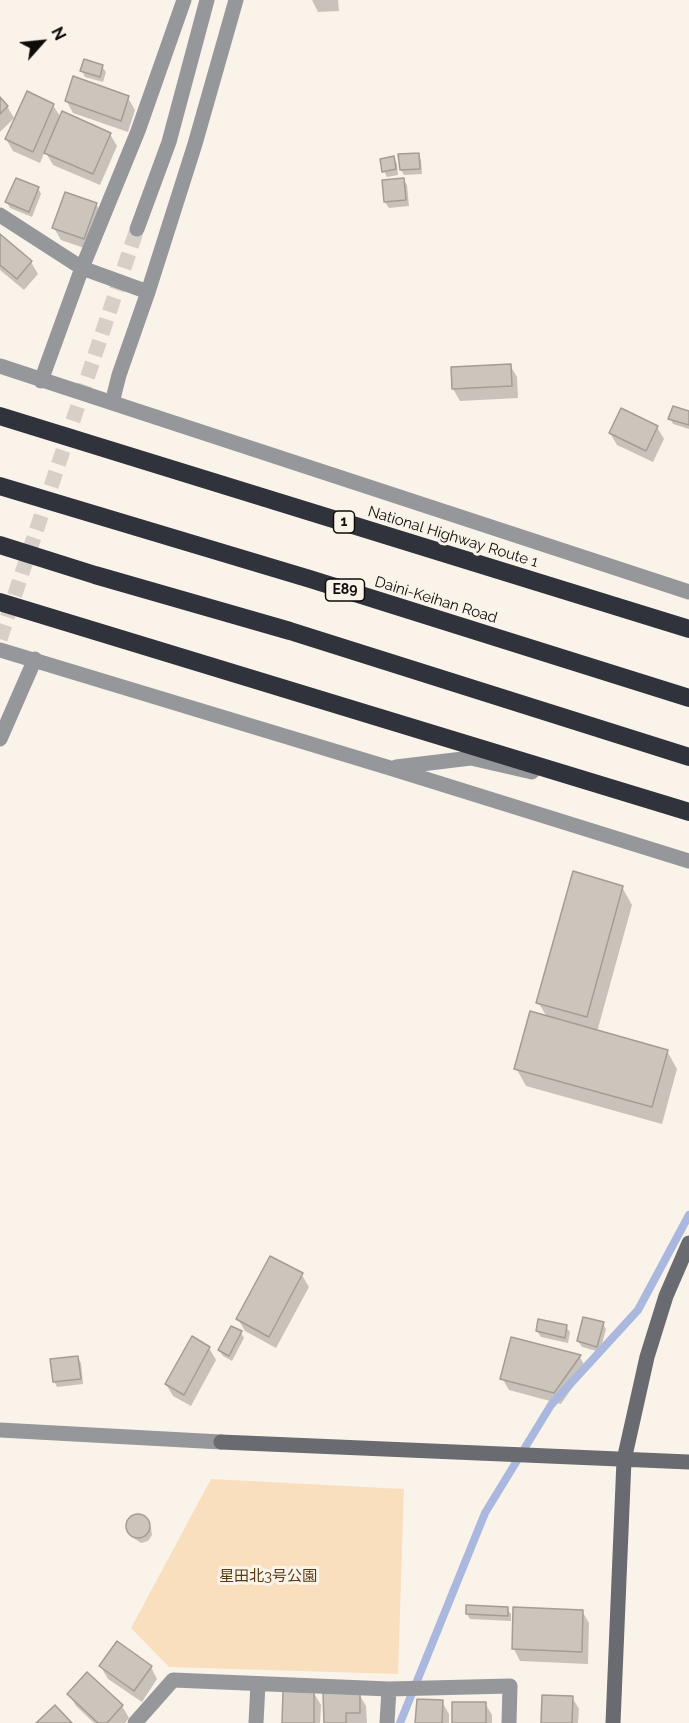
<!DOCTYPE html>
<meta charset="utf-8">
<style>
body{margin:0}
#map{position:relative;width:689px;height:1723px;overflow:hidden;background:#faf3ea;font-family:Raleway,sans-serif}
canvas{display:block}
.north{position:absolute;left:12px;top:12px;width:60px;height:60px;-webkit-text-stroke:4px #faf3ea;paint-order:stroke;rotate:63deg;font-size:16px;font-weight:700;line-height:24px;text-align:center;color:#0e0c09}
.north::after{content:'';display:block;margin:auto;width:21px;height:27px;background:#0e0c09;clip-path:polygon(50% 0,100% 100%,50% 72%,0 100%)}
</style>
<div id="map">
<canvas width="689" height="1723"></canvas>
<div class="north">N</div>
</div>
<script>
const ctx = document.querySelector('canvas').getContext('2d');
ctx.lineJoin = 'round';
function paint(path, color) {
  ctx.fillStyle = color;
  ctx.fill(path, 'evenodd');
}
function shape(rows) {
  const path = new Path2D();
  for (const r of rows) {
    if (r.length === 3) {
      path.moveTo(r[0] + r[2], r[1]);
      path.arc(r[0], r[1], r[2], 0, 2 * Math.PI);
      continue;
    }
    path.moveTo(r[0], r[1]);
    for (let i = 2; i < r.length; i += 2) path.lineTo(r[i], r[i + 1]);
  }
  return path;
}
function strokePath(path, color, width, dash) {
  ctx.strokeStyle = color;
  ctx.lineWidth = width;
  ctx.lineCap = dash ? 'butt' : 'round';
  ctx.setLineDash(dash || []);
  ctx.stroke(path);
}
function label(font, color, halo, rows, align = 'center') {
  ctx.font = font + ' Raleway,"Noto Sans JP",sans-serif';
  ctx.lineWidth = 6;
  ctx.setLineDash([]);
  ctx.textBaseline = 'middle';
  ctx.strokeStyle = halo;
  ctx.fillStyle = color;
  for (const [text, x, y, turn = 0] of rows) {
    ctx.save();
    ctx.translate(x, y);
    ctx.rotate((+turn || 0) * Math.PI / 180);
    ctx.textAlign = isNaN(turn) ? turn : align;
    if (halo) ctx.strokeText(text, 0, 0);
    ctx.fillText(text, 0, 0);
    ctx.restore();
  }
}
paint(shape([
 [211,1479,404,1489,398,1674,169,1667,131,1628]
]), '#fadfbf');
paint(shape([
 [312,0,338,0,339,11,318,12],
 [102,67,106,72,103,82,85,77,82,71],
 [128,98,135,110,128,132,73,113,66,100],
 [0,99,7,106,14,118,0,132],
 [53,105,61,118,110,134,117,146,100,185,53,165,45,151,40,163,13,151,6,139],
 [418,154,421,160,422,174,404,175,401,170],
 [394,158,397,164,398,175,387,177,384,171],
 [403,179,407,185,409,206,389,208,385,202,384,181],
 [38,188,41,194,32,217,10,208,7,202],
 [96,204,103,216,90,250,61,240,54,228],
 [0,236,31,262,38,274,24,290,0,270],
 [510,365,517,377,518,398,460,401,453,389],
 [689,412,689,429,673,424,670,418],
 [657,427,664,439,653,462,617,445,610,433],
 [622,887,632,905,597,1032,667,1051,677,1069,662,1124,526,1086,516,1068,547,1017,538,1002],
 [302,1275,309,1287,276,1348,245,1331,238,1319],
 [603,1324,606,1329,600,1352,582,1347,578,1341],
 [566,1327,570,1332,568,1343,541,1337,537,1331],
 [241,1333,244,1338,232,1361,223,1356,219,1350],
 [209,1348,216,1360,191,1406,173,1396,166,1384],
 [77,1357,81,1363,83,1384,57,1387,54,1381],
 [580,1357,586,1368,561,1404,509,1390,502,1378],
 [140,1515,147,1522,151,1528,152,1535,148,1541,141,1543,132,1537,128,1531,127,1524,130,1518],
 [507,1609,511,1614,511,1621,470,1619,467,1614],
 [582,1611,589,1623,588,1664,520,1661,514,1649],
 [101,1667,151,1667,157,1679,142,1702,108,1679],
 [87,1674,122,1706,129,1718,125,1723,94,1723,76,1706,69,1694],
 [314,1693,321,1705,320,1723,283,1723],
 [359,1694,366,1706,367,1723,325,1723],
 [572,1697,579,1709,578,1723,542,1723],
 [442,1702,449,1714,449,1723,417,1723],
 [485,1703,492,1715,492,1723,453,1723]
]), '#0003');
strokePath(shape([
 [400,1723,485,1513,551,1405,638,1310,689,1215]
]), '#aab7de', 8);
const building = shape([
 [84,59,103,65,100,77,80,71,84,59],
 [73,76,129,96,121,121,65,101,73,76],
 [27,91,54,104,33,152,5,139,27,91],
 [0,97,8,106,0,114,0,97],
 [62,111,111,133,93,174,44,153,62,111],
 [419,153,420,169,400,170,398,154,419,153],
 [394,156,396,169,382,172,380,159,394,156],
 [16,178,39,187,29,212,5,202,16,178],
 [404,178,406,200,384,202,382,180,404,178],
 [65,192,97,203,84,239,52,228,65,192],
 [0,234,32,261,17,279,0,265,0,234],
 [511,364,512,386,452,389,451,367,511,364],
 [673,406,689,411,689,425,668,419,673,406],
 [621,408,658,426,646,451,609,433,621,408],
 [573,871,623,886,587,1017,536,1003,573,871],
 [530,1011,668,1050,652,1107,514,1069,530,1011],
 [270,1256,303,1273,269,1337,236,1319,270,1256],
 [583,1317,604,1322,597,1347,577,1341,583,1317],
 [538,1319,567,1325,565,1338,536,1331,538,1319],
 [231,1326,242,1331,229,1356,218,1350,231,1326],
 [192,1336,210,1347,184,1395,165,1384,192,1336],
 [511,1337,581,1355,554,1393,500,1379,511,1337],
 [78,1356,81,1379,53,1382,50,1359,78,1356],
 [138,1526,12],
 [466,1605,508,1607,508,1616,466,1614,466,1605],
 [513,1607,583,1610,582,1652,512,1649,513,1607],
 [117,1641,152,1666,134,1691,99,1666,117,1641],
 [87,1672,123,1705,107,1723,98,1723,67,1694,87,1672],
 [283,1691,314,1692,314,1723,282,1723,283,1691],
 [360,1692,360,1713,346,1713,346,1723,324,1723,323,1693,360,1692],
 [542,1695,573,1696,572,1723,541,1723,542,1695],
 [417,1699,443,1700,442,1723,415,1723,417,1699],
 [452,1702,486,1702,486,1723,452,1723,452,1702],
 [55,1705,72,1723,36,1723,55,1705]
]);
paint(building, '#ccc5bc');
strokePath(building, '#a49d95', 1.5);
strokePath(shape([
 [0,639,137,229]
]), '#d7d0c8', 15, [15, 8]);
strokePath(shape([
 [0,215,82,268,148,292],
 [137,229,169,142,207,0],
 [0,366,689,592],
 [41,381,82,268,138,131,184,0],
 [112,403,119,375,148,292,195,144,236,0],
 [0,650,390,768,689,861],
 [0,739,35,659],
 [396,767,471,758,532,772],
 [0,1430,221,1442],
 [135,1723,173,1680,389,1689,510,1686,509,1723],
 [256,1723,258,1684],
 [387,1723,389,1689]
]), '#96979b', 15);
strokePath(shape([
 [221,1442,689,1462],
 [613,1723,624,1460,647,1357,666,1296,689,1243]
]), '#696b71', 15);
strokePath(shape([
 [0,416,689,629],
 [0,486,310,579,689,698],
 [0,545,95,575,290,631,689,757],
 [0,602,689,812]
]), '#30333b', 18);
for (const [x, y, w] of [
 [344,522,21],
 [345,590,39]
]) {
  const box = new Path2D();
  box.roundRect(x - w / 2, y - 11, w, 22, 4.5);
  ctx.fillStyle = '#faf3ea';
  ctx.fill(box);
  strokePath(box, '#0e0c09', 1.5);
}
label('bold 14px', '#0e0c09', null, [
 ["1",344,522],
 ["E89",345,590]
]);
label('15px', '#0e0c09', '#faf3ea', [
 ["National Highway Route 1",453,537,17],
 ["Daini-Keihan Road",436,600,17]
]);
label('15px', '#573a10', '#faf3ea', [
 ["星田北3号公園",268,1576]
]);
</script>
